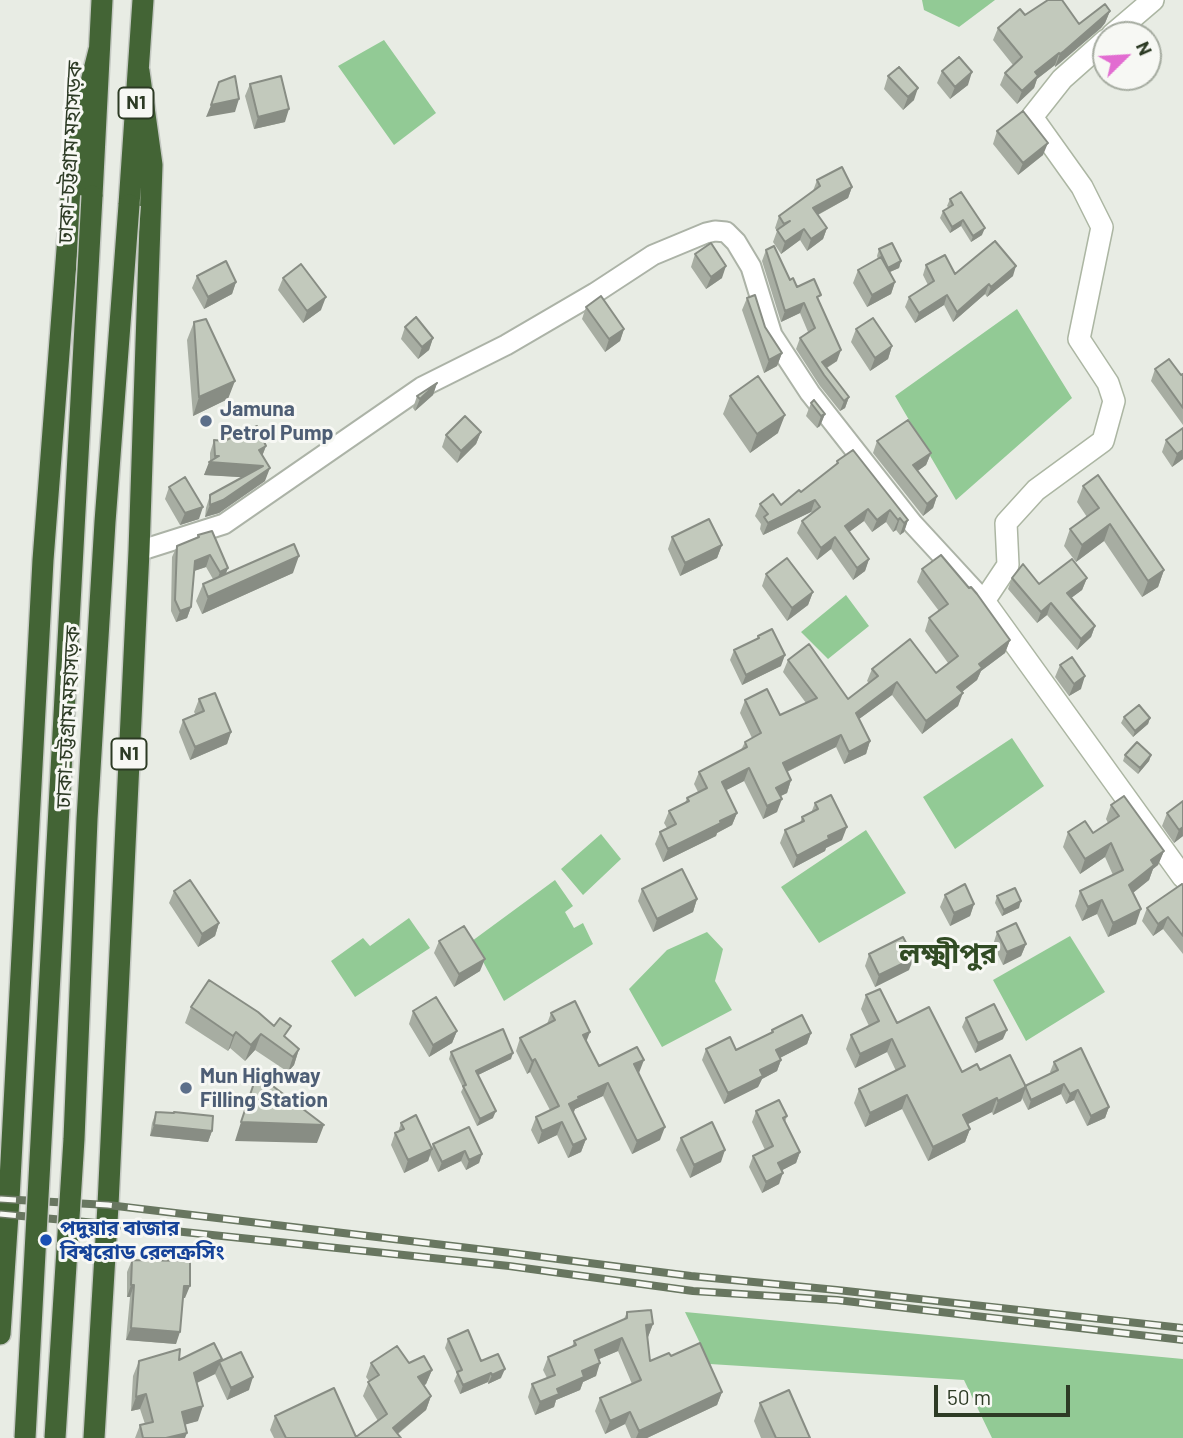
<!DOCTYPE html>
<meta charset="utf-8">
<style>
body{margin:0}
#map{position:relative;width:1183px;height:1438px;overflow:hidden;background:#e8ece4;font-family:Barlow,sans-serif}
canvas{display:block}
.north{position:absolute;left:1092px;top:21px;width:70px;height:70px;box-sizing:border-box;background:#f7f8f4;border:2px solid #a6aca1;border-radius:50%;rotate:66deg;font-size:19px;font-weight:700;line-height:28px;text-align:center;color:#2d3b25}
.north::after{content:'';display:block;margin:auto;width:24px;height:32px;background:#e26cd1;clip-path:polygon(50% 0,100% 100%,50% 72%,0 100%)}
.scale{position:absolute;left:934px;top:1385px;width:136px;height:32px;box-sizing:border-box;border:4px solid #2d3b25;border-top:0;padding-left:9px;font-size:21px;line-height:24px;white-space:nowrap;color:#2d3b25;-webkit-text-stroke:5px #f7f8f4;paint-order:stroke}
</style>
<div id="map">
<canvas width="1183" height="1438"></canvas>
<div class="north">N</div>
<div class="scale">50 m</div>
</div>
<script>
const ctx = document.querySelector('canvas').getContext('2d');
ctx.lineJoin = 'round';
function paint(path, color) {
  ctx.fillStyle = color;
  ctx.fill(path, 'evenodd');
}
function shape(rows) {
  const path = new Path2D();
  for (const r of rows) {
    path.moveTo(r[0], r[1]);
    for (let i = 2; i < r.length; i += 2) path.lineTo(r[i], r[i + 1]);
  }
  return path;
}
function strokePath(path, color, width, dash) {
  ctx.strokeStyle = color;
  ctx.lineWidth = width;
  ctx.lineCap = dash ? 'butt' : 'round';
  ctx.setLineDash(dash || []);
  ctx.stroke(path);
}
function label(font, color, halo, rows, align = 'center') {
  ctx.font = font + ' Barlow,"Noto Sans Bengali",sans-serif';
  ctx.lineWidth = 6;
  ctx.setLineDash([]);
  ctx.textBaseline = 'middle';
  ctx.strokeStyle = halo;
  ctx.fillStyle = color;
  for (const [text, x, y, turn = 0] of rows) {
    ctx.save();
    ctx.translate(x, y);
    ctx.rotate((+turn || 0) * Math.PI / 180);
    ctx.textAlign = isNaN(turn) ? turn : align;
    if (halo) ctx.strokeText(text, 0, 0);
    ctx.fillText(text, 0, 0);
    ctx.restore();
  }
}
paint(shape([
 [922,0,995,0,959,27,924,10],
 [384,40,436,113,394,145,338,66],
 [1017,309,1072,398,956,500,895,396],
 [846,595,869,626,828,659,801,632],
 [1012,738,1044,786,955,849,923,797],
 [866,830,906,893,819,943,781,887],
 [601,834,621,859,583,895,561,869],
 [555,880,573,906,565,912,574,928,583,923,593,944,504,1001,472,941],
 [409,918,430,948,355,997,331,961,363,938,370,946],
 [707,932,723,949,715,981,732,1010,662,1047,629,989,667,950],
 [1070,936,1105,992,1026,1041,993,980],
 [685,1312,1183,1359,1183,1438,992,1438,964,1380,710,1364]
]), '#92ca95');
const street = shape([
 [139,551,224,524,422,387,506,345,595,293,653,255,706,233,715,231,726,232,736,242,751,267,772,335,810,393,913,524,984,601]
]);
const secondary = shape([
 [1112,35,1153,0],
 [1106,40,1062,79,1032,117,1082,187,1102,227,1079,339,1108,383,1114,401,1103,441,1036,490,1006,523,1008,565,984,601,1183,877]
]);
const highway = shape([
 [92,196,102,0],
 [129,205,143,0],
 [0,1334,9,1199,43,560,75,146,99,50],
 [94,1438,108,1205,139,551,152,165,139,71]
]);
strokePath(street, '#acb3a7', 23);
strokePath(secondary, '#acb6a3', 24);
strokePath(highway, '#c4c8c2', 24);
strokePath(street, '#fff', 19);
strokePath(secondary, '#fff', 21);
strokePath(highway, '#436435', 21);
const rail = shape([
 [0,1199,108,1205,511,1253,691,1276,837,1290,1183,1328],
 [0,1214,107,1224,509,1266,693,1291,837,1300,1183,1340]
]);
strokePath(rail, '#687660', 8);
strokePath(rail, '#f7f8f4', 5, [16]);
const highwayBridge = shape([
 [25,1438,92,196],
 [55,1438,74,1139,87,819,105,522,129,205]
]);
strokePath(highwayBridge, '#c4c8c2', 24, []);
strokePath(highwayBridge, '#436435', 21);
paint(shape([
 [1110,11,1105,23,1101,28,1059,64,1055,67,1055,65,1037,79,1034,88,1017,104,1000,85,1005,73,1013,65,993,40,998,28,1025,15,1079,24],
 [942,71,968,85,950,99,937,83],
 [888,76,914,100,903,110,884,89],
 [250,84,285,122,254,129,245,96],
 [997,131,1043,155,1018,175,993,144],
 [817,180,852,187,848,198,818,215,827,228,823,239,807,251,800,240,781,254,773,242,777,231,775,228,779,216,813,191],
 [950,199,982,235,971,242,961,226,950,233,940,218,943,211,949,208,947,206],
 [879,249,901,261,899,268,890,272,895,282,891,294,867,307,853,283,858,270,878,259,877,256],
 [766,250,790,280,797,287,819,301,837,361,827,368,849,397,845,408,840,411,820,386,796,349,800,338,808,332,800,313,781,322,762,261],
 [695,254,722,278,706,289,691,267],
 [926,265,955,274,1013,276,987,297,985,294,953,322,944,305,915,323,905,307,909,297,928,285,923,275],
 [197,276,236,282,232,294,204,309,192,288],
 [283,278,321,310,303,323,278,290],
 [747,298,782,353,777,366,764,373,742,310],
 [586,307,624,329,620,341,605,352,582,319],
 [194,322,228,399,193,416,187,340],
 [405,327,433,338,429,350,418,359,401,339],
 [856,329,892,346,888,359,870,371,851,342],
 [1155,369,1181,375,1183,374,1183,425,1151,381],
 [437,383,433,395,415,411,413,408,417,396],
 [730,396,778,433,750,453,723,414],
 [811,403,825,414,820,426,817,428,806,416],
 [1183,428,1183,459,1172,467,1162,452,1166,440],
 [481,432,476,444,457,463,442,447,446,435],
 [214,440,266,446,262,456,265,481,219,513,205,517,206,508,210,495,243,477,204,475,210,462,210,453],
 [877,441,931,453,926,465,917,471,937,496,933,508,923,516,873,453],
 [837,461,908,520,904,532,900,535,896,530,893,532,886,522,872,532,864,521,849,532,869,559,865,571,853,580,831,549,817,560,797,533,802,521,812,513,811,512,763,535,760,529,761,524,755,516,760,504,781,505,801,492,836,465],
 [1083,486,1164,570,1158,587,1142,597,1104,541,1076,562,1064,546,1070,529,1087,517,1077,502],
 [169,487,199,519,180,525,165,499],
 [198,535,226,573,293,573,202,614,196,601,203,584,213,579,206,567,194,571,191,607,187,618,176,622,171,611,172,557,177,546,197,537],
 [672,537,722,545,717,558,680,576,668,549],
 [922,569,1010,640,1005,653,981,671,977,680,962,692,958,706,922,734,892,695,859,719,870,741,866,754,844,764,836,747,787,772,791,780,787,793,780,796,777,812,763,819,744,781,726,790,737,813,732,825,717,833,716,836,663,862,655,844,660,832,667,828,664,823,669,811,685,803,687,798,698,792,694,784,699,772,741,750,745,742,752,738,740,713,745,700,780,715,806,703,783,672,788,660,848,699,869,683,867,681,872,669,936,673,948,663,925,631,929,618,939,611,917,582],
 [766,574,813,592,808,605,787,621,762,586],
 [1012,578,1039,584,1087,578,1082,590,1071,598,1095,626,1091,637,1077,650,1047,615,1037,623,1008,589],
 [758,636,781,666,742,685,730,660,734,650,757,639],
 [1060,665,1081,689,1069,696,1055,677],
 [199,699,231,732,227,744,190,760,179,732,183,720,196,715,194,712],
 [1124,717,1150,718,1148,724,1133,737,1121,723],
 [1125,755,1151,755,1149,761,1138,774,1123,761],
 [1183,801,1183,836,1174,843,1162,826,1167,813],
 [815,803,842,840,826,848,825,851,793,868,780,843,785,830,800,823,802,817,811,813],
 [1111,805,1164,851,1158,865,1153,869,1149,880,1133,893,1136,924,1108,937,1097,914,1082,921,1075,906,1080,891,1113,875,1105,857,1080,874,1063,847,1068,832,1093,833,1108,823,1106,819],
 [1183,885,1183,954,1163,929,1153,936,1142,921,1147,908],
 [642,889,697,899,693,912,653,932,638,901],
 [174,891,219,923,215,936,198,947,169,903],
 [945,895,974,904,970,916,950,926,940,907],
 [997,896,1019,908,1002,916,995,903],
 [997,932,1026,944,1021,956,1003,965,993,945],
 [439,941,480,971,454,987,434,953],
 [869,954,909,970,875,987,865,966],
 [866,995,897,1023,962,1072,980,1070,1025,1086,1051,1073,1050,1072,1054,1062,1096,1083,1109,1107,1105,1118,1087,1126,1074,1100,1066,1104,1061,1094,1028,1110,1022,1098,1021,1101,993,1115,992,1112,968,1124,970,1129,965,1142,928,1161,902,1109,865,1127,854,1103,859,1089,896,1071,887,1052,855,1068,846,1049,851,1035,869,1026,861,1009],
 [191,1007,287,1038,299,1049,294,1065,288,1072,255,1050,245,1061,230,1048,228,1051,185,1023],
 [413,1011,457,1031,452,1043,429,1057,409,1024],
 [551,1013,586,1042,599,1066,639,1073,660,1140,632,1154,603,1096,575,1109,573,1112,586,1139,581,1152,568,1158,557,1135,538,1144,531,1130,536,1117,550,1110,530,1072,527,1074,516,1051,520,1038,547,1024],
 [966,1018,1003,1039,975,1053,962,1027],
 [772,1030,811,1033,807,1044,780,1058,781,1060,777,1071,762,1079,758,1087,724,1104,702,1060,706,1049,736,1050,771,1033],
 [451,1052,511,1059,478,1075,493,1118,477,1126,461,1092,463,1088,449,1059],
 [756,1111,787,1116,785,1122,800,1152,796,1163,782,1170,779,1184,762,1193,749,1167,753,1156,765,1150,752,1122],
 [156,1112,173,1113,212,1131,208,1142,150,1136,152,1123],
 [401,1123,432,1148,433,1144,482,1154,479,1163,466,1170,461,1161,438,1172,430,1155,428,1161,404,1173,391,1145,395,1133,398,1132],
 [681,1138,721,1162,690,1178,676,1150],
 [132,1260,185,1298,183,1298,176,1344,126,1340,130,1297,127,1297,127,1272],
 [627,1312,653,1324,648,1337,647,1337,650,1361,671,1356,722,1392,717,1405,647,1438,631,1438,625,1424,605,1434,595,1411,600,1398,632,1384,618,1351,599,1359,596,1376,583,1382,580,1390,556,1400,554,1407,535,1415,528,1397,532,1384,547,1378,543,1370,548,1357,572,1347,574,1341,624,1319],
 [448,1339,481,1361,501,1378,488,1384,488,1382,460,1394,454,1381,457,1374,445,1348],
 [179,1360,221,1362,249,1390,227,1400,215,1374,197,1383,198,1421,185,1424,185,1438,135,1438,140,1425,145,1424,140,1409,131,1411,133,1376,139,1361],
 [371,1363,409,1363,432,1370,426,1384,424,1386,431,1396,426,1410,398,1434,401,1438,274,1438,270,1430,275,1416,356,1437,378,1421,363,1396,369,1381,366,1377],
 [760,1403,810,1438,761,1438,754,1421]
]), '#a7ada2');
paint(shape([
 [1110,11,1105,23,1101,28,1055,67,1060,54],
 [1059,53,1055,65,1037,79,1034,88,1017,104,1022,91,1035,72],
 [972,72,968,85,950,99,955,87],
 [918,88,914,100,903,110,908,97],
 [239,99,235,112,206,117,211,105],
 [289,109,285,122,254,129,258,117],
 [1048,143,1043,155,1018,175,1023,163],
 [852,187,848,198,808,220,813,208],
 [963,220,961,226,950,233,952,227],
 [827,228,823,239,807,251,811,239],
 [985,228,982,235,971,242,973,236],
 [804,229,800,240,781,254,785,242],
 [901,261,899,268,885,274,888,268],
 [726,266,722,278,706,289,711,277],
 [1016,266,1013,276,987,297,991,287],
 [236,282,232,294,204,309,208,297],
 [895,282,891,294,867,307,872,295],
 [989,284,985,294,953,322,957,312],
 [947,295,944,305,915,323,919,313],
 [326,297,321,310,303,323,307,311],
 [804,303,800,313,781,322,785,311],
 [624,329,620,341,605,352,609,339],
 [433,338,429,350,418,359,422,347],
 [892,346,888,359,870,371,875,358],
 [841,350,837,361,821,371,822,362],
 [782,353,777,366,764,373,769,360],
 [235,381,228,399,193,416,199,397],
 [437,383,433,395,415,411,420,399],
 [849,397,845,408,840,411,844,401],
 [825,414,820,426,817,428,821,416],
 [785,415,778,433,750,453,757,434],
 [481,432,476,444,457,463,461,451],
 [266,446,261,459,259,450],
 [1183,450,1183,459,1172,467,1177,454],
 [931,453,926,465,908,478,913,465],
 [215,456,270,468,265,481,219,513,205,517,210,505,255,478,204,475,209,462,212,463],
 [937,496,933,508,923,516,927,504],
 [815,500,811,512,763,535,768,523],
 [203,507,199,519,180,525,185,513],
 [868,509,864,521,841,538,845,526],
 [890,510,886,522,872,532,877,520],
 [900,518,896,530,893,532,898,520],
 [908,520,904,532,900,535,904,523],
 [1110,524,1104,541,1076,562,1082,545],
 [835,537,831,549,817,560,821,548],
 [722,545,717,558,680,576,685,563],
 [210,555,206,567,191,572,195,561],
 [299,556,293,573,202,614,208,597],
 [869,559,865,571,853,580,857,568],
 [228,568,224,579,216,583,220,572],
 [1164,570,1158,587,1142,597,1148,581],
 [1087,578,1082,590,1063,604,1067,593],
 [813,592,808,605,787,621,792,608],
 [1051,603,1047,615,1037,623,1041,612],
 [191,607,187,618,176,622,180,611],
 [1095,626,1091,637,1077,650,1081,639],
 [1010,640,1005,653,981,671,977,680,953,699,957,687,979,664],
 [785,655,781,666,742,685,746,675],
 [1085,676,1081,689,1069,696,1074,684],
 [897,682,892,695,851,725,856,713],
 [963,693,958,706,922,734,926,721],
 [1150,718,1148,724,1133,737,1135,731],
 [231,732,227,744,190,760,195,747],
 [841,735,836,747,778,776,783,763],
 [870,741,866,754,844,764,849,752],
 [1151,755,1149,761,1138,774,1140,768],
 [749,768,744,781,717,795,722,782],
 [791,780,787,793,771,801,776,788],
 [782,799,777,812,763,819,767,806],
 [737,813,732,825,717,833,716,836,663,862,668,849],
 [847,827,842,840,826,848,825,851,793,868,797,856,828,836],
 [1183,827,1183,836,1174,843,1179,830],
 [1111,843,1105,857,1080,874,1085,859],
 [1164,851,1158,865,1153,869,1149,880,1124,900,1129,885,1151,860],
 [697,899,693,912,653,932,657,919],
 [1102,900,1097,914,1082,921,1088,907],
 [1021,901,1019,908,1002,916,1004,910],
 [974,904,970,916,950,926,954,913],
 [1141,909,1136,924,1108,937,1113,923],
 [1168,917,1163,929,1153,936,1158,924],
 [219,923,215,936,198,947,202,934],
 [1026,944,1021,956,1003,965,1007,952],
 [914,958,909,970,875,987,879,975],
 [485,959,480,971,454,987,459,974],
 [1007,1030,1003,1039,975,1053,978,1043],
 [457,1031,452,1043,429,1057,433,1045],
 [236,1032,230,1048,228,1051,233,1036],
 [590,1032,585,1045,583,1035],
 [811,1033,807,1044,772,1062,776,1050],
 [261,1034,255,1050,245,1061,251,1045],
 [892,1039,887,1052,855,1068,860,1054],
 [299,1049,294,1065,288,1072,293,1057],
 [513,1053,511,1059,474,1077,476,1071],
 [535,1059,530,1072,527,1074,532,1061],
 [644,1060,639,1073,630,1077,634,1064],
 [781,1060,777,1071,762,1079,758,1087,724,1104,728,1093,760,1070],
 [608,1083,603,1096,575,1109,574,1112,564,1117,569,1104,578,1097],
 [1064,1084,1061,1094,1028,1110,1031,1100],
 [1026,1087,1021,1101,993,1115,998,1101],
 [1078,1090,1074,1100,1066,1104,1070,1094],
 [907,1095,902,1109,865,1127,870,1113],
 [997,1098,992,1112,958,1129,963,1115],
 [1109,1107,1105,1118,1087,1126,1091,1116],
 [496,1111,493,1118,477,1126,480,1119],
 [241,1122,324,1125,317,1143,235,1141],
 [562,1122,557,1135,538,1144,542,1131],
 [154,1125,212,1131,208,1142,150,1136],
 [665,1127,660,1140,632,1154,637,1141],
 [970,1129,965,1142,928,1161,933,1147],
 [586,1139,581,1152,568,1158,573,1145],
 [432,1149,428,1161,404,1173,408,1160],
 [725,1150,721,1162,690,1178,694,1165],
 [465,1151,461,1161,438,1172,442,1162],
 [800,1152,796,1163,775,1174,778,1163],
 [482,1154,479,1163,466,1170,469,1160],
 [783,1173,779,1184,762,1193,766,1182],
 [131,1285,134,1285,130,1297,127,1297],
 [184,1286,190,1286,185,1298,179,1298],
 [653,1324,648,1337,641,1337,646,1325],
 [131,1328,180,1332,176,1344,126,1340],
 [622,1338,618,1351,590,1363,595,1350],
 [222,1359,215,1374,188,1387,194,1373],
 [600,1363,596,1376,583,1382,580,1390,556,1400,554,1407,535,1415,540,1402,582,1371],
 [505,1369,501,1378,488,1384,492,1375],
 [432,1370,426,1384,413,1391,418,1377],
 [491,1373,488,1382,460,1394,463,1385],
 [253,1377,249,1390,227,1400,231,1388],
 [722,1392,717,1405,647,1438,636,1438,639,1431],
 [146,1394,140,1409,131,1411,136,1397],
 [431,1396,426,1410,392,1438,393,1428],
 [203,1406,198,1421,177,1427,182,1412],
 [630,1412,625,1424,605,1434,610,1421],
 [187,1433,185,1438,166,1438]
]), '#888d84');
const building = shape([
 [1048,0,1062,0,1079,24,1105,4,1110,11,1064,51,1060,54,1059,53,1035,72,1038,76,1022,91,1005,73,1022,57,998,28,1020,9,1025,15,1048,0],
 [959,57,972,72,955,87,942,71,959,57],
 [899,67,918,88,908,97,888,76,899,67],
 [235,76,239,99,211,105,219,82,235,76],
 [281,76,289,109,258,117,250,84,281,76],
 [1023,111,1048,143,1023,163,997,131,1023,111],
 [842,167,852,187,813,208,827,228,811,239,804,229,785,242,777,230,790,221,784,224,779,216,820,186,817,180,842,167],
 [961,192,985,228,973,236,963,220,952,227,943,211,953,205,950,199,961,192],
 [995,241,1016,266,991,287,989,284,957,312,947,295,919,313,909,297,934,281,926,265,945,255,955,274,995,241],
 [711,243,726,266,711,277,695,254,711,243],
 [892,243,901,261,888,268,879,249,892,243],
 [774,246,790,280,793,278,797,287,814,279,821,295,817,297,841,350,822,362,849,397,844,401,824,375,800,338,815,328,804,303,785,311,766,250,774,246],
 [881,257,895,282,872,295,858,270,881,257],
 [226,261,236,282,208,297,197,276,226,261],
 [301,264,326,297,307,311,283,278,301,264],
 [755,295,765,327,782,353,769,360,747,298,755,295],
 [601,296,624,329,609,339,586,307,601,296],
 [416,317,433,338,422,347,405,327,416,317],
 [873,318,892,346,875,358,856,329,873,318],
 [206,319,235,381,199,397,194,322,206,319],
 [1169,359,1181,375,1183,374,1183,408,1155,369,1169,359],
 [758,376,785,415,757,434,730,396,758,376],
 [437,383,420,399,417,396,437,383],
 [814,400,825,414,821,416,811,403,814,400],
 [465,416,481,432,461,451,446,435,465,416],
 [908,420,931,453,913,465,937,496,927,504,877,441,908,420],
 [257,426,266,446,259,450,270,468,223,500,210,505,210,495,263,466,209,462,219,456,215,456,214,440,224,441,257,426],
 [1183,428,1183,450,1177,454,1166,440,1183,428],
 [853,450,908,520,904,523,900,518,898,520,890,510,877,520,868,509,845,526,869,559,857,568,835,537,821,548,802,521,820,507,815,500,768,523,764,517,768,514,760,504,773,494,781,505,799,490,801,492,838,463,837,461,853,450],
 [1098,475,1164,570,1148,581,1110,524,1082,545,1070,529,1099,508,1083,486,1098,475],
 [185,477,203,507,185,513,169,487,185,477],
 [709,519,722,545,685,563,672,537,709,519],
 [212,531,228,568,220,572,210,555,195,561,191,607,180,611,175,600,177,546,199,537,198,535,212,531],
 [294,544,299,556,208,597,203,584,294,544],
 [941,555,969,588,971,587,977,594,1010,640,979,664,982,668,957,687,963,693,926,721,897,682,856,713,870,741,849,752,841,735,783,763,791,780,776,788,782,799,767,806,749,768,722,782,737,813,720,821,721,823,668,849,660,832,676,824,669,811,689,801,687,798,707,788,699,772,747,747,745,742,761,733,745,700,767,689,780,715,817,698,788,660,809,644,848,699,878,676,872,669,910,639,936,673,958,656,929,618,948,604,922,569,941,555],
 [787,558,813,592,792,608,766,574,787,558],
 [1072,559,1087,578,1067,593,1095,626,1081,639,1051,603,1041,612,1012,578,1023,564,1039,584,1072,559],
 [772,629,785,655,746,675,734,650,759,638,758,636,772,629],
 [1072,657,1085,676,1074,684,1060,665,1072,657],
 [215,693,231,732,195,747,183,720,204,711,199,699,215,693],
 [1139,705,1150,718,1135,731,1124,717,1139,705],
 [1137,742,1151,755,1140,768,1125,755,1137,742],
 [831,795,847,827,828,836,829,839,797,856,785,830,804,821,802,817,818,809,815,803,831,795],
 [1124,796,1164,851,1151,860,1154,865,1129,885,1141,909,1113,923,1102,900,1088,907,1080,891,1123,870,1111,843,1085,859,1068,832,1085,821,1093,833,1119,816,1111,805,1124,796],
 [1183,801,1183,827,1179,830,1167,813,1183,801],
 [682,869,697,899,657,919,642,889,682,869],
 [190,880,219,923,202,934,174,891,190,880],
 [965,884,974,904,954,913,945,895,965,884],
 [1182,884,1183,885,1183,936,1168,917,1158,924,1147,908,1182,884],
 [1015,888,1021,901,1004,910,997,896,1015,888],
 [1016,923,1026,944,1007,952,997,932,1016,923],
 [464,926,485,959,459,974,439,941,464,926],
 [903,937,914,958,879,975,869,954,903,937],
 [209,980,258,1012,274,1026,280,1018,291,1026,284,1036,299,1049,293,1057,261,1034,251,1045,236,1032,233,1036,191,1007,209,980],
 [880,989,897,1023,929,1007,962,1072,977,1064,980,1070,1010,1055,1026,1087,998,1101,997,1098,963,1115,970,1129,933,1147,907,1095,870,1113,859,1089,905,1066,892,1039,860,1054,851,1035,879,1021,866,995,880,989],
 [436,997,457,1031,433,1045,413,1011,436,997],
 [575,1001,590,1032,583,1035,599,1066,637,1047,644,1060,634,1064,665,1127,637,1141,608,1083,578,1097,579,1099,569,1104,586,1139,573,1145,562,1122,542,1131,536,1117,559,1106,535,1059,532,1061,520,1038,555,1020,551,1013,575,1001],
 [994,1004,1007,1030,978,1043,966,1018,994,1004],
 [802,1015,811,1033,776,1050,781,1060,760,1070,763,1076,728,1093,706,1049,730,1037,736,1050,773,1032,772,1030,802,1015],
 [503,1029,513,1053,476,1071,496,1111,480,1119,463,1086,466,1085,451,1052,503,1029],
 [1081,1048,1109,1107,1091,1116,1078,1090,1070,1094,1064,1084,1031,1100,1025,1086,1058,1070,1054,1062,1081,1048],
 [257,1074,324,1125,241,1122,257,1074],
 [779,1100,787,1116,783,1118,800,1152,778,1163,783,1173,766,1182,753,1156,773,1146,756,1111,779,1100],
 [156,1112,174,1113,174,1112,213,1116,212,1131,154,1125,156,1112],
 [416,1115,432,1149,408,1160,395,1133,404,1129,401,1123,416,1115],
 [712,1122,725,1150,694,1165,681,1138,712,1122],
 [469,1127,482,1154,469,1160,465,1151,442,1162,433,1144,469,1127],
 [132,1260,190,1261,190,1286,184,1286,180,1332,131,1328,134,1285,131,1285,132,1260],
 [651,1310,653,1324,646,1325,650,1361,669,1353,671,1356,700,1343,722,1392,639,1431,630,1412,610,1421,600,1398,641,1380,622,1338,595,1350,600,1363,582,1371,584,1377,557,1389,559,1394,540,1402,532,1384,555,1375,548,1357,576,1345,574,1341,627,1318,627,1312,651,1310],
 [468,1330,481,1361,498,1354,505,1369,492,1375,491,1373,463,1385,457,1372,462,1370,448,1339,468,1330],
 [214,1343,222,1359,194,1373,203,1406,182,1412,187,1433,166,1438,143,1438,140,1425,153,1422,146,1394,136,1397,139,1361,180,1349,179,1360,214,1343],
 [397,1346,409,1363,424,1356,432,1370,418,1377,431,1396,393,1428,401,1438,286,1438,275,1416,334,1388,356,1437,387,1414,368,1382,379,1375,371,1363,397,1346],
 [241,1352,253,1377,231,1388,219,1362,241,1352],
 [789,1390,810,1438,776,1438,760,1403,789,1390]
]);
paint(building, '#c2c9bc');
strokePath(building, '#888d84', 2);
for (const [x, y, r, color] of [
 [206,421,7,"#5c6f8a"],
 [186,1088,7,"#5c6f8a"],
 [46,1240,7,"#1a4fb4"]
]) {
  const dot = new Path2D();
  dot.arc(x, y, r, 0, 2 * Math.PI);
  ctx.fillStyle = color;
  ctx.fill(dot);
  strokePath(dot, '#f7f8f4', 2.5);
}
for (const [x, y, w] of [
 [136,103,35],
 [129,754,35]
]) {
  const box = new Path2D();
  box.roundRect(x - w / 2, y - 15.5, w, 31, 5);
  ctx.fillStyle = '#f7f8f4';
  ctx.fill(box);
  strokePath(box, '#2d3b25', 2);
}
label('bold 19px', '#2d3b25', null, [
 ["N1",136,103],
 ["N1",129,754]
]);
label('21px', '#2d3b25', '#f7f8f4', [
 ["ঢাকা-চট্টগ্রাম মহাসড়ক",70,152,-87],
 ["ঢাকা-চট্টগ্রাম মহাসড়ক",68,717,-87]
]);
label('bold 21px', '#4e5e75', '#f7f8f4', [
 ["Jamuna",220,409],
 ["Petrol Pump",220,433],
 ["Mun Highway",200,1076],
 ["Filling Station",200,1100]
], 'left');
label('bold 21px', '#164399', '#f7f8f4', [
 ["পদুয়ার বাজার",60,1228],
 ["বিশ্বরোড রেলক্রসিং",60,1252]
], 'left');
label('bold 28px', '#314b24', '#f7f8f4', [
 ["লক্ষ্মীপুর",948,954]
]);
</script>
